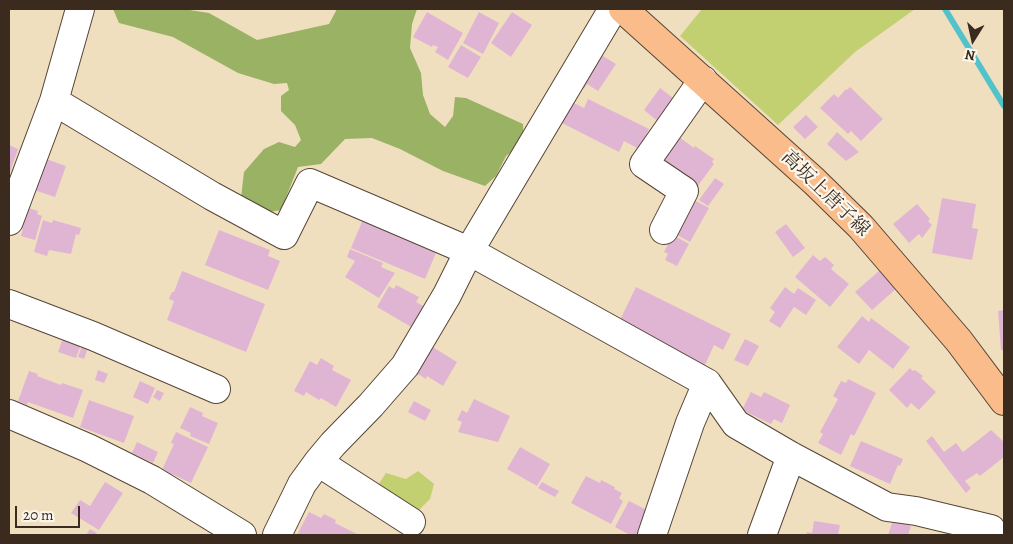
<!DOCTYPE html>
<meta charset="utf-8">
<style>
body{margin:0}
#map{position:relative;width:1013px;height:544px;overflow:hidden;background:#f0dfbf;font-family:Alegreya,serif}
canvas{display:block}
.frame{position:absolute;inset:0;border:10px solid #3b2a1e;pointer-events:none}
.north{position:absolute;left:948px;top:15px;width:50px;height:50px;-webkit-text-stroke:4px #fbf7ec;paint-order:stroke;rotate:190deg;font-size:14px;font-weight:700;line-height:20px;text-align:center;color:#3b2a1e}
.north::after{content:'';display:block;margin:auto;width:18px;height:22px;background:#3b2a1e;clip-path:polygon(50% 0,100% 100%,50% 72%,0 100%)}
.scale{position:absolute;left:15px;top:506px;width:65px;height:22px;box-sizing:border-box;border:2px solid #3b2a1e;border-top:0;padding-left:6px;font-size:15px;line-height:18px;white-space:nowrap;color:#3b2a1e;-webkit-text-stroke:4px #fbf7ec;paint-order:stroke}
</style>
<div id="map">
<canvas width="1013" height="544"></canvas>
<div class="frame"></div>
<div class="north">N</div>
<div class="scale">20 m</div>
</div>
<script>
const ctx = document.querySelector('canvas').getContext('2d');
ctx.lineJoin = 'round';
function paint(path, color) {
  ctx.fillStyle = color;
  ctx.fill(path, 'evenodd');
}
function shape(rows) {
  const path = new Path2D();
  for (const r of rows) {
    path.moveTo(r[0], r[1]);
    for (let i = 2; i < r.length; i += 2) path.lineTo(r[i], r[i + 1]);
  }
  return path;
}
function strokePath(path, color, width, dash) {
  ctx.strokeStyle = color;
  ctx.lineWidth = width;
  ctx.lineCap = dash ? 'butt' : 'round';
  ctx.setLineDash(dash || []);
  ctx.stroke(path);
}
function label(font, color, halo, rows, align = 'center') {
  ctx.font = font + ' Alegreya,"Noto Serif JP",serif';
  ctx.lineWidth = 4.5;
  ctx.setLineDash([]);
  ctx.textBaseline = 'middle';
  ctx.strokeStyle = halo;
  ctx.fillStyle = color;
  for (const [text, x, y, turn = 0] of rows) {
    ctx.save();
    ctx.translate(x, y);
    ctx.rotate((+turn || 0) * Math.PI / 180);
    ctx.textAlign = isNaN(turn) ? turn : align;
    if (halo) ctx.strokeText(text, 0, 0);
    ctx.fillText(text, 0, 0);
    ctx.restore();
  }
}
paint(shape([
 [702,9,915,9,855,52,778,125,680,36],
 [418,471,434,484,430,499,419,510,410,515,374,491,386,473,406,479]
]), '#c2d072');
paint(shape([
 [113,9,183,9,209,13,257,40,329,24,337,9,417,9,412,24,410,48,421,73,423,95,430,114,445,127,453,116,455,97,466,98,523,124,524,142,506,156,496,176,485,186,443,171,400,149,372,138,345,139,321,164,298,167,281,210,265,213,241,198,244,172,264,149,279,142,295,147,301,140,295,125,281,111,281,96,289,90,287,83,274,84,238,73,173,37,119,23]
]), '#99b264');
strokePath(shape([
 [945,9,1004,106]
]), '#54c2ca', 6);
paint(shape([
 [427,12,463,33,448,60,435,52,438,47,433,45,432,47,413,37],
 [479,12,499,23,483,54,463,43],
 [512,12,532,25,511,57,491,43],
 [461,45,481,57,468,78,448,67],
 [598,53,616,64,598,91,587,84,584,89,578,85],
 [850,87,883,119,861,141,851,131,848,134,820,108,834,94,838,98,846,89,847,90],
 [660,88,677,101,660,123,644,110],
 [588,99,649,129,639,149,624,141,619,152,562,123,572,102,584,108],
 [806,115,818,127,805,139,793,127],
 [837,132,859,152,846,161,827,144],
 [674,133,694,148,695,146,714,159,712,162,714,164,697,187,654,159],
 [9,145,18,149,9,175],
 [46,159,66,166,55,197,34,190],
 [715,178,724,184,708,206,699,200],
 [690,198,709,208,690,242,672,232],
 [942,198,976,204,972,228,978,229,972,260,932,253],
 [917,204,930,219,928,221,932,225,922,238,919,234,909,243,893,224],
 [25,207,38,211,37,214,42,216,35,240,21,236,23,229,19,228],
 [364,217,438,248,425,279,351,248],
 [43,220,52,223,53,220,81,228,79,235,76,234,71,254,49,250,47,256,34,252],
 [786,224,805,248,793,257,775,232],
 [219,230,270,250,268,256,280,261,268,290,205,265],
 [673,235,689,244,677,266,665,260,668,254,664,252],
 [350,249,383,263,381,267,395,273,379,298,345,277,355,261,347,257],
 [813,255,820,261,825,257,834,265,831,269,849,284,830,307,795,277],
 [881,269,897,288,872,310,855,292],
 [182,271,265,304,246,352,167,320,174,301,169,299,172,292,174,292],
 [396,285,419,297,416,302,425,307,413,328,377,307,389,286,394,289],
 [636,287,731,334,723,350,714,345,705,365,619,322],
 [785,287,794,294,798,288,816,300,806,315,794,307,780,328,769,321,775,312,770,308],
 [1004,310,1004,350,1001,350,998,311],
 [862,316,869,322,871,318,910,347,893,369,869,350,859,364,837,347],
 [64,335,82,342,76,358,58,352],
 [745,339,759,346,748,366,734,360],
 [83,343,89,345,84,359,78,357],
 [426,343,457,362,443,386,427,376,426,379,410,369],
 [321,358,334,366,332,370,351,380,336,407,321,398,319,400,306,392,304,396,294,391,310,361,317,365],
 [910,368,913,371,915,370,923,376,921,378,936,392,919,410,911,403,907,408,889,390],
 [98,370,108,374,104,383,95,380],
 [29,371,38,374,37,376,61,385,62,383,83,390,73,418,28,402,27,405,18,401],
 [848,379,876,393,854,436,851,434,841,455,818,443,823,434,820,432,838,399,833,396,841,381,846,383],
 [140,381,155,388,148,404,133,397],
 [157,390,164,393,160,401,153,397],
 [751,392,761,397,764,392,790,405,782,423,774,419,771,424,742,410],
 [474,399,510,416,498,442,458,432,462,422,457,420,462,410,467,413],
 [89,400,134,416,124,443,80,427],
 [414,401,431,410,425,421,408,412],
 [190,407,203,413,202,416,218,423,209,444,190,436,191,433,180,428],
 [991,430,1002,440,1004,444,1004,457,980,476,977,473,965,481,971,488,966,493,926,441,932,436,944,452,956,443,963,452],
 [176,432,208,447,191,483,172,474,171,477,161,472,174,444,171,443],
 [861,441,903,459,900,466,898,465,890,484,850,466],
 [137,442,158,452,153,463,132,453],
 [520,447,550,464,537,486,507,469],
 [586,476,600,483,601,480,615,487,614,489,622,493,619,498,623,501,611,524,571,503],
 [105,482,123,493,99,530,71,513,80,500,90,506],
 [542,482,559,491,555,497,538,488],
 [629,501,651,512,643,535,630,535,615,527],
 [309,512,321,518,324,514,336,520,335,523,357,534,356,535,297,535],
 [893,520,911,526,908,535,888,535],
 [814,521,840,525,838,535,806,535,807,532,812,533],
 [90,529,97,533,95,535,86,535]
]), '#e0b5d3');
const minor = shape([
 [54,101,212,196,284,235,310,183,469,251,707,383,736,424,791,456,887,507,916,511,991,529],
 [9,221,54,101,80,9],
 [664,230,684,191,644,164,703,80],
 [9,304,93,336,216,389],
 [9,414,88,448,152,480,242,535],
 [318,462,411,522],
 [277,535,302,484,318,462,333,444,371,405,405,366,447,295,469,251,613,9],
 [652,535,690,423,707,383],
 [762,535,791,456]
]);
const major = shape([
 [623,9,814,181,861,227,959,341,1004,401]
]);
strokePath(minor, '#564536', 30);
strokePath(major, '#564536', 30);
strokePath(minor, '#fff', 28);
strokePath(major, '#f9bc8a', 28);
label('19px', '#3b2a1e', '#fbf7ec', [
 ["高坂上唐子線",825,194,44]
]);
</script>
